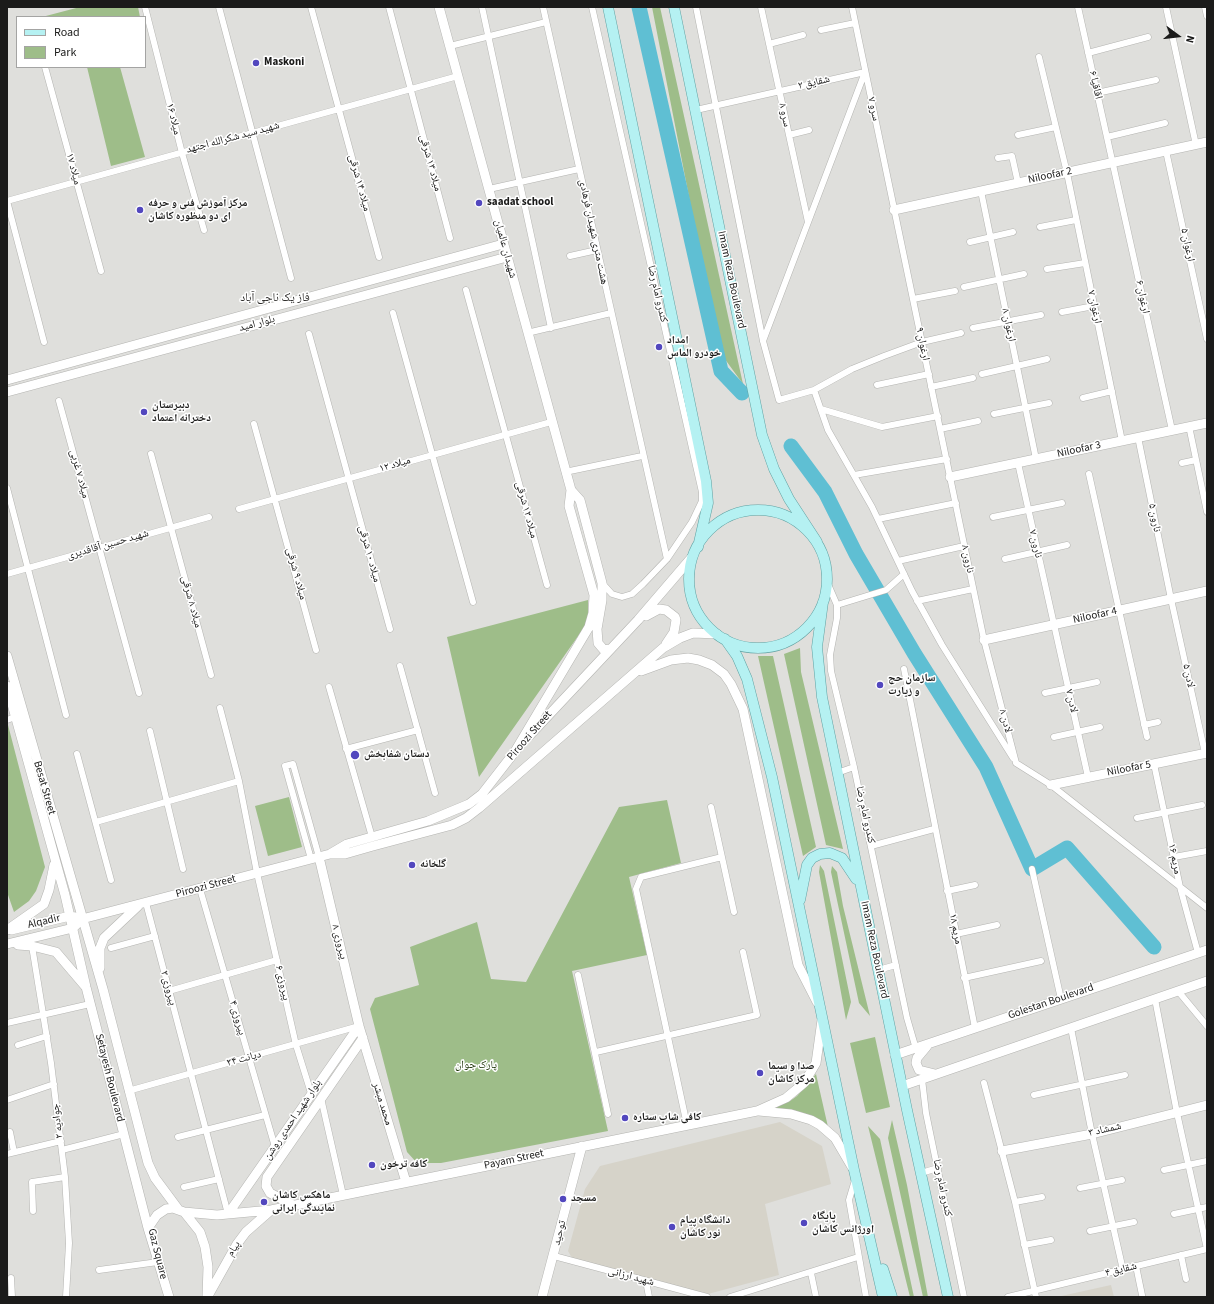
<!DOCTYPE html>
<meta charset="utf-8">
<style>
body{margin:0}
#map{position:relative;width:1214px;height:1304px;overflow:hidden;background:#dfdfdc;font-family:"Source Sans 3",sans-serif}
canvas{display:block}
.frame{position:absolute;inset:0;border:8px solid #1b1b1a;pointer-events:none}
.legend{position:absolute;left:16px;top:16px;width:130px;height:52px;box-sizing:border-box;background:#fff;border:1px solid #a4a4a3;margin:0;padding:5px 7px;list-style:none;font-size:12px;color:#1b1b1a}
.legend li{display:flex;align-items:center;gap:8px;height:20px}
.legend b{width:20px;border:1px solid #a4a4a3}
.north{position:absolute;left:1158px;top:16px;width:40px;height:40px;-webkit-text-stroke:3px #fff;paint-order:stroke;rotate:105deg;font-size:11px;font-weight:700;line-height:16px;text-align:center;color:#1b1b1a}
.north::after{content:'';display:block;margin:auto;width:14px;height:18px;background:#1b1b1a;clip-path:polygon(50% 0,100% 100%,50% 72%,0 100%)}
</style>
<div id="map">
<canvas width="1214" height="1304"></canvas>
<div class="frame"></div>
<ul class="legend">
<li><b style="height:5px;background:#b5f1f2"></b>Road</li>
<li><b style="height:11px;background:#9ebd89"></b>Park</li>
</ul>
<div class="north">N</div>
</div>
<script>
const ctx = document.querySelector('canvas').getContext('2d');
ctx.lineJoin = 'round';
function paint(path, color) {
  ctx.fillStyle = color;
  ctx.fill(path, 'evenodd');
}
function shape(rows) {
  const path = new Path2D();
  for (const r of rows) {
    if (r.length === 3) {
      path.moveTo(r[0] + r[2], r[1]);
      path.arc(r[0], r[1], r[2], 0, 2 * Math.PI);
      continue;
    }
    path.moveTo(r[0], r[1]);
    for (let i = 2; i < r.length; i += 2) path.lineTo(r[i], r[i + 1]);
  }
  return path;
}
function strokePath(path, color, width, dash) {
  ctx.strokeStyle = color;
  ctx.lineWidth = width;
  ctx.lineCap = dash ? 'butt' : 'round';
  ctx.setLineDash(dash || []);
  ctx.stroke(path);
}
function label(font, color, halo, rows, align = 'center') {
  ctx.font = font + ' "Source Sans 3","Noto Naskh Arabic",sans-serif';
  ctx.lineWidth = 3;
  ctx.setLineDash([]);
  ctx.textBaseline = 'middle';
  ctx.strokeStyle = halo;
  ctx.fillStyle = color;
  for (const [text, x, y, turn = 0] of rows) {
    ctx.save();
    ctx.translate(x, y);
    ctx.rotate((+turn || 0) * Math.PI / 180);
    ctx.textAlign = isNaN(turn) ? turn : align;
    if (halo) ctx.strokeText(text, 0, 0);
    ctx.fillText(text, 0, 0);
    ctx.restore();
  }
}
paint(shape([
 [780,1122,822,1146,831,1184,765,1204,779,1275,708,1294,572,1258,568,1251,585,1189,600,1166],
 [1111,1285,1114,1297,1057,1297]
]), '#d6d3c9');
paint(shape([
 [80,7,138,7,140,17,42,17],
 [652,7,660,7,743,384,719,351],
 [87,67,120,67,145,157,111,166],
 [588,600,588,622,479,777,447,637],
 [800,648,801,672,843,849,826,845,784,654],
 [758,656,773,656,816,847,803,856],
 [8,725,45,867,36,891,29,901,14,912,7,892],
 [289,797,302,847,268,856,255,806],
 [667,800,681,863,629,877,647,955,572,971,608,1131,441,1163,417,1163,407,1152,370,1009,375,998,419,985,410,947,477,922,491,979,526,982,619,807],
 [820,865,824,871,851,1002,846,1020,819,872],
 [832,866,837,872,843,906,870,1016,859,1003,831,872],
 [875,1037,890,1107,866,1113,850,1043],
 [816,1074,828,1127,769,1109,790,1101,797,1096],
 [892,1120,907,1185,928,1297,923,1297,888,1138],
 [868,1126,880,1139,914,1297,910,1297]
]), '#9ebd89');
strokePath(shape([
 [639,7,721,371,742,393],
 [791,446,825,492,856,554,914,653,986,767,1032,869,1067,848,1154,947]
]), '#5fbfd3', 15);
const street = shape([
 [145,7,182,153,204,230],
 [219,7,291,278],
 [311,7,379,257],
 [389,7,450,238],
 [482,7,551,328],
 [543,7,667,559],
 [592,7,702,492,702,501,692,522,667,559,643,584,632,594,622,597,612,594,602,583],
 [696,7,763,341,779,400,814,390,852,369,884,356,922,342,961,333],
 [761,7,808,222],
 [852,7,984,640,1016,763,1051,785,1207,908],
 [1078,7,1172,430],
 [1166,7,1196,145],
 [1205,7,1207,16],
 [821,30,855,23],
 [769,44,803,35],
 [450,46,546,22],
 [1088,53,1148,37],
 [1039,57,1067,173,1122,441],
 [45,67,101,271],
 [1097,93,1156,80],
 [696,110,865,72],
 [789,135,809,130],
 [1018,135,1056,127],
 [1107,137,1165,123],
 [1166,151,1207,339],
 [998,158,1012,156,1018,183],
 [489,189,579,169],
 [981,191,1036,459],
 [7,201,458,76],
 [7,201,44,342],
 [1040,227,1076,220],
 [970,242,1013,232],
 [570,256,597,250],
 [1047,269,1085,263],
 [964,287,1024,274],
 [466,290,547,585],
 [913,299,955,291],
 [1062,312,1094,306],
 [393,313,473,602],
 [973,328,1041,315],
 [527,333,611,313],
 [309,334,390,629],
 [763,341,865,72],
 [982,374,1047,359],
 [877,385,929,374],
 [931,387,973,378],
 [814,390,828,430,872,507,912,591,942,645,1013,758],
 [1083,398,1112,391],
 [59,401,139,693],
 [821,409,882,427,938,416],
 [994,414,1049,403],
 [254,424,316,650],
 [1189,426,1207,512],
 [940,429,978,421],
 [1138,437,1171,599,1205,753],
 [151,454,211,675],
 [1018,463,1088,777],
 [1182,463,1196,460],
 [565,472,642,456],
 [1089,474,1147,737],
 [854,475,947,459],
 [7,488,66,715],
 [239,509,551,422],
 [993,517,1062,503],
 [878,519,956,503],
 [1005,559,1067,545],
 [898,561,964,546],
 [7,574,209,517],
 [827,582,837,605,837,618,830,655,831,671,854,767,907,1018,916,1049],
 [917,601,973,589],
 [837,605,886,590,904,574],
 [400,666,435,793],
 [904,669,975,1028],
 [329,687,372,837],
 [1045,693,1097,682],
 [220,708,239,781,257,873,296,1045,311,1093],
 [7,720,15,717],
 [1144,725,1158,722],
 [150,731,183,869],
 [1054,737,1100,727],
 [346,749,418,730],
 [77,754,111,880],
 [1154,764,1180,887,1198,953],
 [837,773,854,767],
 [711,807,734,912],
 [1137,818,1202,805],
 [96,822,239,781],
 [871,846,934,829],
 [1174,857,1207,851],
 [311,859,285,766,293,764,319,857],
 [1032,869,1061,999],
 [200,889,275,1147],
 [947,891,975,885],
 [146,903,228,1214],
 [956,934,997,925],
 [32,946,51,1063,65,1177,69,1243,66,1297],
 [111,948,155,936],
 [878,970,896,965],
 [578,975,608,1114],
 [964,978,1041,961],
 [169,991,277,960],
 [1178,991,1207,1026],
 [1155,999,1177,1113,1207,1249],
 [7,1023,90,1004],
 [1071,1028,1092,1134,1123,1270],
 [18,1045,47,1036],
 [596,1052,757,1015,743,952],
 [922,1079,926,1113,964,1297],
 [984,1083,1015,1202,1036,1297],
 [128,1091,359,1026],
 [1034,1095,1125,1075],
 [321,1098,343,1195],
 [7,1100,54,1084],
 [687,1125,636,889,641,877,722,857],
 [10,1132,14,1152],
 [178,1137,265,1115],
 [62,1150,124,1134],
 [7,1154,61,1141],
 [1164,1170,1207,1161],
 [921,1173,938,1168],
 [855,1180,849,1200,866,1297],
 [184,1187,219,1179],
 [1080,1188,1122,1180],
 [1015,1202,1042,1197],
 [33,1211,32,1182,65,1177],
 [1174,1214,1207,1207],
 [1090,1231,1134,1222],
 [1024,1245,1051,1240],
 [1181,1255,1186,1279],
 [554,1256,707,1297],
 [1136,1266,1142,1295],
 [99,1270,158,1262],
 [811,1273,816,1297],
 [11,1278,12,1297],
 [646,1281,649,1297],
 [730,1297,858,1257],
 [1008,1297,1207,1249]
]);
const secondary = shape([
 [439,7,571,490,569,506,594,595,593,613,589,627,514,753],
 [894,210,1207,142],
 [7,380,503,244],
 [7,392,507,257],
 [950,477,1207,423],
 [571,490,580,500,602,583,602,600,597,629,598,643,604,650,610,649],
 [646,616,659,609,666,610,675,617,676,620,674,632,666,644],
 [984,640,1207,591],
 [7,656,103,989,148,1163,155,1178,178,1209],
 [641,671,671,660,688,658,699,660,712,665,724,674,731,684,743,709,798,965,817,1002],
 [7,686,65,895,86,987,148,1228],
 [530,735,638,620,692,557],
 [1051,785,1207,753],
 [330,854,347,844,428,821,469,804,482,794,517,749],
 [319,857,359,1026,406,1182],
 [7,930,44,904,49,890,54,865],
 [11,930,70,916,75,917],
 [7,944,73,928,82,919,330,854,345,854,373,846,452,825,466,818,479,808,663,648,680,638,693,633,717,634],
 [18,945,32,946,56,952,85,986],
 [100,968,100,948,104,938,138,906],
 [927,1046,917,1058,916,1063,919,1070,935,1074],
 [895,1055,1207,950],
 [902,1086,1207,981],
 [759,1111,791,1114,811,1120,820,1125,835,1138,852,1167],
 [1002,1151,1092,1134,1207,1105],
 [293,1205,270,1193,266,1186,267,1177,363,1038],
 [184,1212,217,1215,271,1210,757,1111,786,1098,804,1083,816,1063,822,1020],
 [228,1214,359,1026],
 [209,1294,237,1244,246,1232,271,1210],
 [169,1297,148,1228,157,1215,166,1209,173,1208,184,1212,200,1232,205,1247,208,1267,207,1297],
 [542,1297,582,1146]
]);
const primary = shape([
 [608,7,706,481,708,503,698,547],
 [674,7,762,435,774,469,789,499,817,542],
 [758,579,69],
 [823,602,817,647,822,697,907,1110,948,1297],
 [725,639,737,656,747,679,772,777,854,1170,883,1297],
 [800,900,807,865,812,858,820,854,830,853,842,858,856,879],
 [883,1269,892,1297]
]);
strokePath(street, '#b4b4b1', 7);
strokePath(secondary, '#b4b4b1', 10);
strokePath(primary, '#5fa0a1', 11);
strokePath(street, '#fff', 6);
strokePath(secondary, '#fff', 9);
strokePath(primary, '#b5f1f2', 10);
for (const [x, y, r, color] of [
 [256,63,4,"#5247be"],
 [479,203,4,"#5247be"],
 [140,210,4,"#5247be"],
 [659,347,4,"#5247be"],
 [144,412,4,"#5247be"],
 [880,685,4,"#5247be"],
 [355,755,5,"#5247be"],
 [412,865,4,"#5247be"],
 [760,1073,4,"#5247be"],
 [625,1118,4,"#5247be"],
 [372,1165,4,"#5247be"],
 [563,1199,4,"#5247be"],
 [264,1202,4,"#5247be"],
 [804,1223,4,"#5247be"],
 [672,1227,4,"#5247be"]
]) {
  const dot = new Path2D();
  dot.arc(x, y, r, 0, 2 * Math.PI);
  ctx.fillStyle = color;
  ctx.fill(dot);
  strokePath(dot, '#fff', 1.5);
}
label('bold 11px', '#1b1b1a', '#fff', [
 ["Maskoni",264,63],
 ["saadat school",487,203],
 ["مرکز آموزش فنی و حرفه",148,204],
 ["ای دو منظوره کاشان",148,217],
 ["امداد",667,341],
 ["خودرو الماس",667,354],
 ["دبیرستان",152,406],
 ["دخترانه اعتماد",152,419],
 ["سازمان حج",888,679],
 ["و زیارت",888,692],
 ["دستان شفابخش",364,755],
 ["گلخانه",420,865],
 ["صدا و سیما",768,1067],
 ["مرکز کاشان",768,1080],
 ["کافی شاپ ستاره",633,1118],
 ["کافه ترخون",380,1165],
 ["ماهکس کاشان",272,1196],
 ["نمایندگی ایرانی",272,1209],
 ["مسجد",571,1199],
 ["پایگاه",812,1217],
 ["اورژانس کاشان",812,1230],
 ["دانشگاه پیام",680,1221],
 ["نور کاشان",680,1234]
], 'left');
label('11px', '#1b1b1a', '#fff', [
 ["شقایق ۲",814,83,-13],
 ["اقاقیا ۶",1095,85,77],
 ["سرو ۷",873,109,78],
 ["سرو ۸",784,115,78],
 ["میلاد ۱۶",173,119,76],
 ["شهید سید شکرالله اجتهد",233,138,-15],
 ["میلاد ۱۳ شرقی",430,163,75],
 ["میلاد ۱۷",73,169,75],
 ["Niloofar 2",1050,176,-12],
 ["میلاد ۱۴ شرقی",359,183,75],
 ["هشت متری شهیدان فرهادی",593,232,78],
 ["ارغوان ۵",1187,245,78],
 ["شهیدان عالمیان",505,249,75],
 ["Imam Reza Boulevard",731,280,78],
 ["کندرو امام رضا",657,294,77],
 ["ارغوان ۶",1142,297,78],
 ["ارغوان ۷",1094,307,78],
 ["بلوار امید",257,324,-15],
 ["ارغوان ۸",1008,325,78],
 ["ارغوان ۹",922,344,78],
 ["Niloofar 3",1079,450,-12],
 ["میلاد ۱۲",395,465,-16],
 ["میلاد ۷ غربی",79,474,75],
 ["میلاد ۱۲ شرقی",526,510,75],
 ["نارون ۵",1154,518,79],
 ["نارون ۷",1035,544,77],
 ["شهید حسین آقاقدیری",108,545,-16],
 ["میلاد ۱۰ شرقی",369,554,75],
 ["نارون ۸",967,559,78],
 ["میلاد ۹ شرقی",296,574,75],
 ["میلاد ۸ شرقی",191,602,75],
 ["Niloofar 4",1095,616,-12],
 ["لادن ۵",1188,676,78],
 ["لادن ۷",1071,701,77],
 ["لادن ۸",1005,721,75],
 ["Piroozi Street",530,736,-49],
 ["Niloofar 5",1129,769,-11],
 ["Besat Street",44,788,74],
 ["کندرو امام رضا",865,815,78],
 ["مریم ۱۶",1174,859,78],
 ["Piroozi Street",206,887,-15],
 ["Alqadir",44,922,-13],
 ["مریم ۱۸",955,929,79],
 ["پیروزی ۸",339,942,76],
 ["Imam Reza Boulevard",874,950,78],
 ["پیروزی ۶",282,983,77],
 ["پیروزی ۲",168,988,75],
 ["Golestan Boulevard",1051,1002,-19],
 ["پیروزی ۴",237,1018,74],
 ["دیانت ۲۴",244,1059,-15],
 ["Setayesh Boulevard",109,1078,76],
 ["محمد مبشر",382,1104,73],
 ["بلوار شهید احمدی روشن",293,1120,-56],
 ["جوادیه ۲",58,1121,-97],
 ["شمشاد ۳",1105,1130,-13],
 ["Payam Street",514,1160,-12],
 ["کندرو امام رضا",942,1188,78],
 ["توحید",560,1233,-76],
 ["پیام",234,1249,-57],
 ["Gaz Square",157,1254,76],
 ["شقایق ۴",1121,1270,-14],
 ["شهید ارزانی",631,1277,15]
]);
label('11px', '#1c3205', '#fff', [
 ["پارک جوان",476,1066]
]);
label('12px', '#302f2d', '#fff', [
 ["فاز یک ناجی آباد",275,298]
]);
</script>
